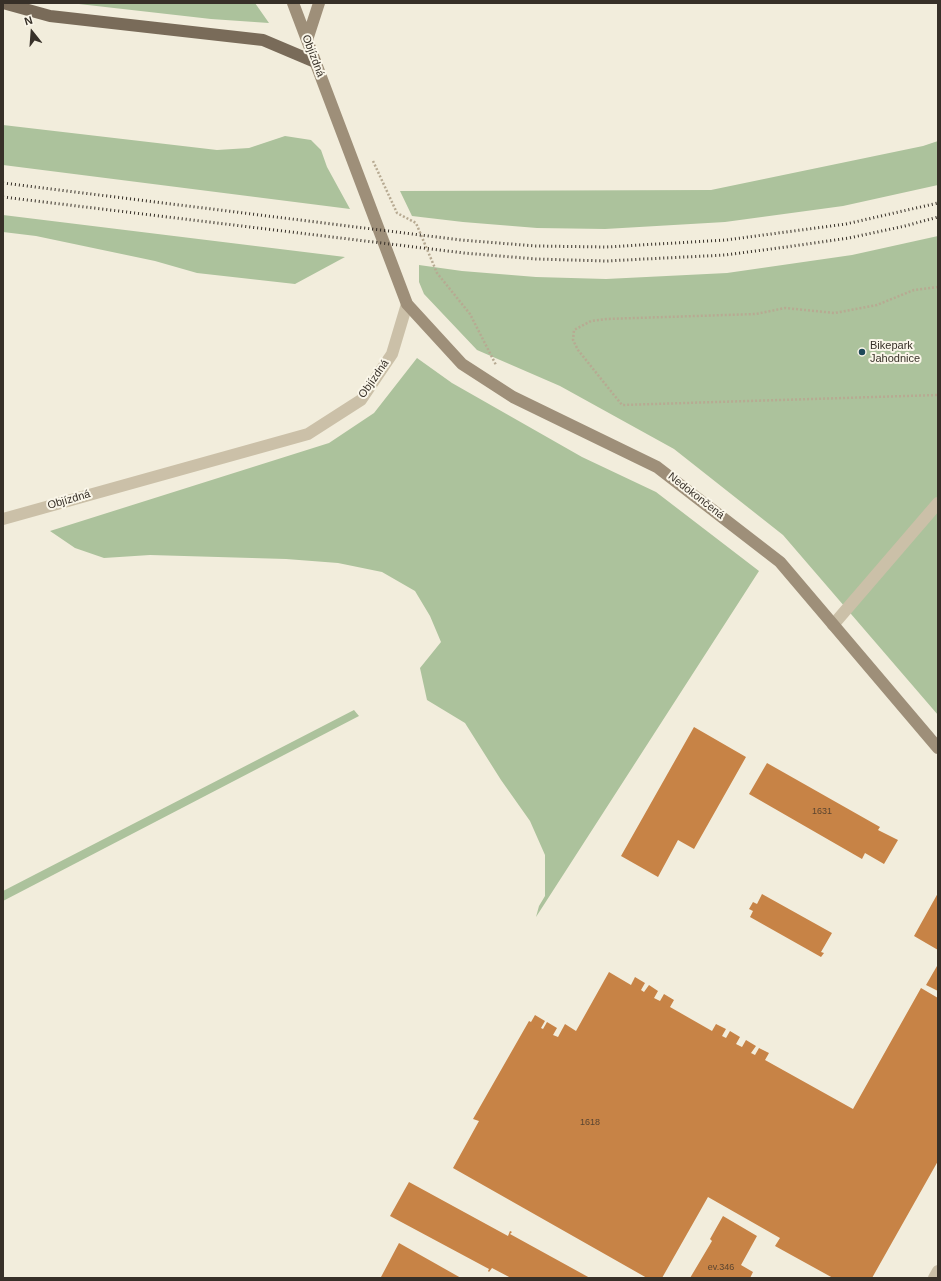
<!DOCTYPE html>
<meta charset="utf-8">
<style>
body{margin:0}
#map{position:relative;width:941px;height:1281px;overflow:hidden;background:#f2eddc;font-family:Helvetica,sans-serif}
canvas{display:block}
.frame{position:absolute;inset:0;border:4px solid #373028;pointer-events:none}
.north{position:absolute;left:12px;top:12px;width:40px;height:40px;-webkit-text-stroke:3px #faf6e9;paint-order:stroke;rotate:343deg;font-size:11px;font-weight:700;line-height:16px;text-align:center;color:#373028}
.north::after{content:'';display:block;margin:auto;width:14px;height:18px;background:#373028;clip-path:polygon(50% 0,100% 100%,50% 72%,0 100%)}
</style>
<div id="map">
<canvas width="941" height="1281"></canvas>
<div class="frame"></div>
<div class="north">N</div>
</div>
<script>
const ctx = document.querySelector('canvas').getContext('2d');
ctx.lineJoin = 'round';
function paint(path, color) {
  ctx.fillStyle = color;
  ctx.fill(path, 'evenodd');
}
function shape(rows) {
  const path = new Path2D();
  for (const r of rows) {
    path.moveTo(r[0], r[1]);
    for (let i = 2; i < r.length; i += 2) path.lineTo(r[i], r[i + 1]);
  }
  return path;
}
function strokePath(path, color, width, dash) {
  ctx.strokeStyle = color;
  ctx.lineWidth = width;
  ctx.lineCap = dash ? 'butt' : 'round';
  ctx.setLineDash(dash || []);
  ctx.stroke(path);
}
function label(font, color, halo, rows, align = 'center') {
  ctx.font = font + ' Helvetica,sans-serif';
  ctx.lineWidth = 4;
  ctx.setLineDash([]);
  ctx.textBaseline = 'middle';
  ctx.strokeStyle = halo;
  ctx.fillStyle = color;
  for (const [text, x, y, turn = 0] of rows) {
    ctx.save();
    ctx.translate(x, y);
    ctx.rotate((+turn || 0) * Math.PI / 180);
    ctx.textAlign = isNaN(turn) ? turn : align;
    if (halo) ctx.strokeText(text, 0, 0);
    ctx.fillText(text, 0, 0);
    ctx.restore();
  }
}
paint(shape([
 [70,3,255,3,269,23,211,19],
 [3,125,217,150,249,148,285,136,311,140,321,150,327,167,350,209,3,165],
 [938,141,938,185,843,206,725,222,605,229,537,228,463,222,412,216,400,191,711,190,923,146],
 [3,215,345,257,295,284,197,273,155,261,36,236,3,232],
 [938,236,938,715,783,535,674,449,560,386,477,350,424,294,419,282,419,265,462,271,536,277,606,279,727,273,852,255],
 [417,358,452,383,582,457,656,492,759,571,536,917,539,906,545,896,545,855,530,821,501,780,465,723,427,700,420,668,441,642,430,616,415,591,382,572,338,563,286,559,150,555,104,558,75,548,50,531,329,443,374,413],
 [354,710,359,716,3,901,3,891]
]), '#acc29c');
paint(shape([
 [694,727,746,757,694,849,678,840,658,877,621,856],
 [767,763,880,827,878,830,898,840,884,864,865,853,862,859,749,794],
 [938,893,938,950,914,936],
 [762,894,832,933,821,952,824,953,821,957,750,917,753,911,749,909,753,902,757,904],
 [937,966,938,967,938,991,926,985],
 [609,972,631,985,635,977,645,983,641,990,644,992,649,985,658,991,654,998,660,1001,664,994,674,1000,670,1007,712,1031,716,1024,726,1029,722,1036,726,1038,730,1031,740,1037,736,1044,742,1047,746,1040,756,1046,751,1053,755,1055,759,1048,769,1053,765,1060,853,1109,921,988,938,998,938,1161,872,1278,833,1278,775,1246,780,1238,708,1197,662,1278,647,1278,453,1168,479,1121,473,1119,529,1021,531,1022,535,1015,545,1021,541,1028,543,1029,547,1022,557,1028,553,1035,558,1037,565,1024,576,1031],
 [409,1182,508,1236,510,1231,512,1232,510,1234,590,1278,511,1278,492,1268,489,1272,488,1271,489,1269,390,1216],
 [723,1216,757,1236,741,1265,753,1272,750,1278,690,1278,712,1241,710,1239],
 [399,1243,461,1278,383,1278,381,1277]
]), '#c78346');
strokePath(shape([
 [373,161,397,213,416,223,437,273,470,314,496,365],
 [938,287,914,290,877,305,835,313,785,308,756,314,606,319,591,321,574,330,573,340,578,350,622,405,938,395]
]), '#b7aa92', 2.5, [2, 2]);
strokePath(shape([
 [833,625,938,503],
 [934,1278,938,1271]
]), '#cbc0a8', 12);
strokePath(shape([
 [3,519,308,434,361,400,392,354,407,304]
]), '#cbc0a8', 12);
strokePath(shape([
 [293,3,407,304,462,364,513,397,657,467,780,562,938,748],
 [307,40,319,3]
]), '#9e8f79', 12);
strokePath(shape([
 [3,3,50,16,263,40,315,62]
]), '#796b59', 12);
strokePath(shape([
 [3,183,348,226,461,240,536,246,606,247,726,240,846,224,938,203],
 [3,197,464,253,536,259,606,261,725,255,786,247,849,238,905,226,938,217]
]), '#373028', 3, [1, 3]);
for (const [x, y, r, color] of [
 [862,352,4,"#1d4859"]
]) {
  const dot = new Path2D();
  dot.arc(x, y, r, 0, 2 * Math.PI);
  ctx.fillStyle = color;
  ctx.fill(dot);
  strokePath(dot, '#faf6e9', 1.5);
}
label('9px', '#5b4530', null, [
 ["1631",822,812],
 ["1618",590,1123],
 ["ev.346",721,1268]
]);
label('11px', '#373028', '#faf6e9', [
 ["Objízdná",313,56,69],
 ["Objízdná",374,379,-55],
 ["Nedokončená",696,496,38],
 ["Objízdná",69,500,-16]
]);
label('11px', '#373028', '#faf6e9', [
 ["Bikepark",870,346],
 ["Jahodnice",870,359]
], 'left');
</script>
